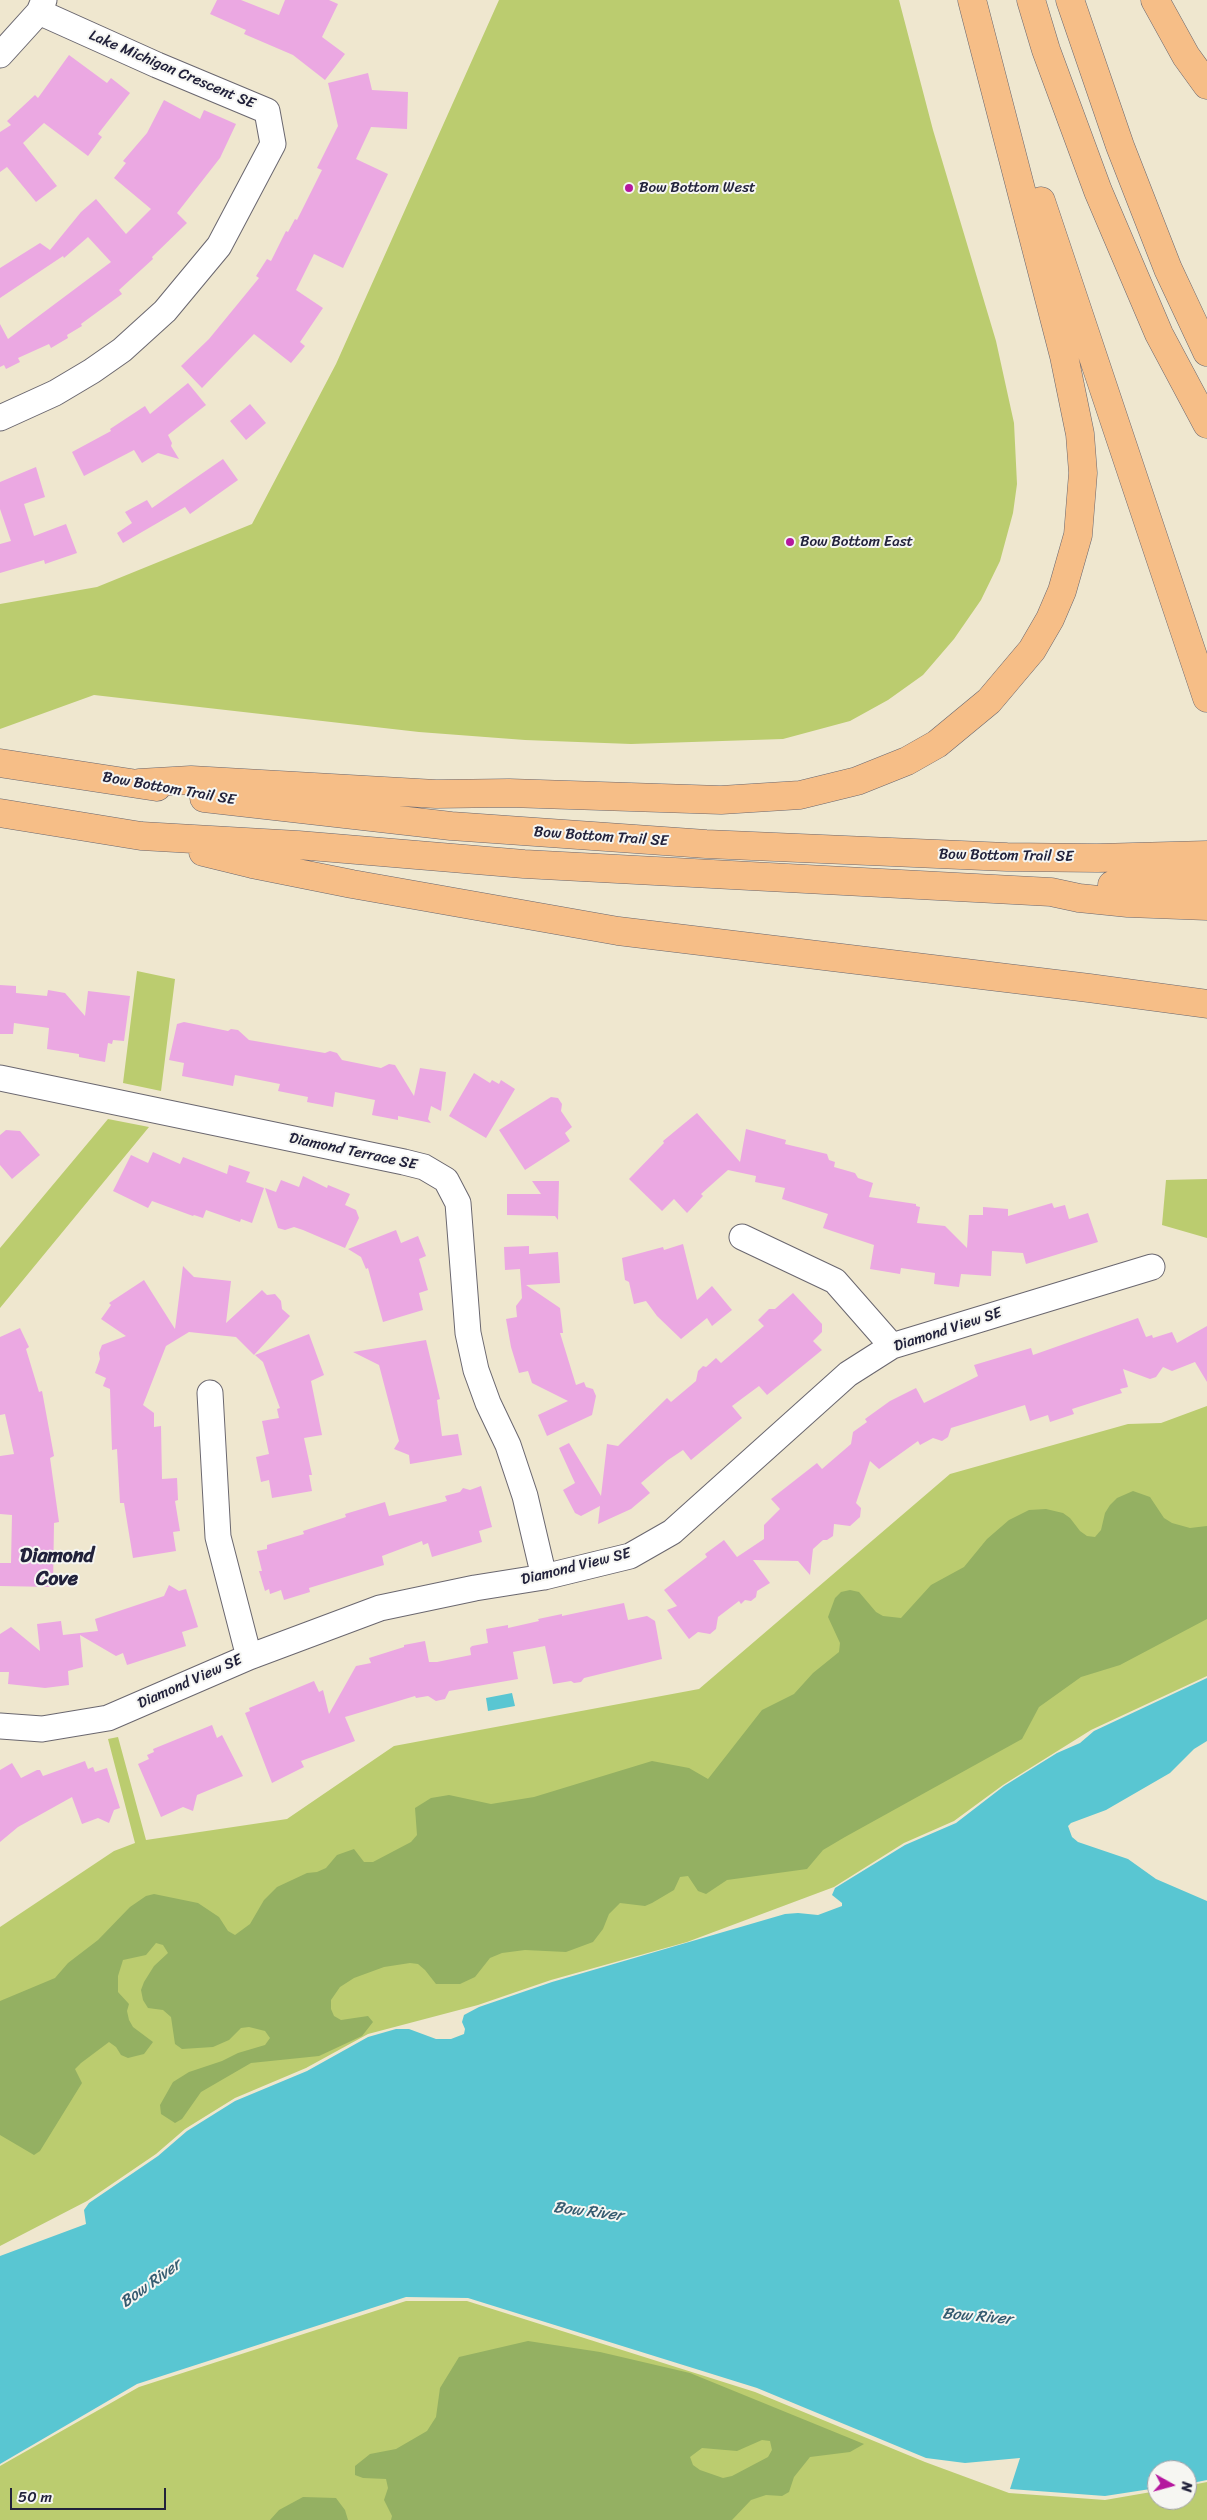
<!DOCTYPE html>
<style>
body{margin:0}
#map{position:relative;width:1207px;height:2520px;overflow:hidden;background:#efe7cf;font-family:Sriracha,sans-serif}
canvas{display:block}
.north{position:absolute;left:1147px;top:2460px;width:50px;height:50px;box-sizing:border-box;background:#f6f6f2;border:1px solid #a1a1a9;border-radius:50%;rotate:97deg;font-size:14px;font-weight:700;line-height:20px;text-align:center;color:#22223b}
.north::after{content:'';display:block;margin:auto;width:18px;height:22px;background:#b5179e;clip-path:polygon(50% 0,100% 100%,50% 72%,0 100%)}
.scale{position:absolute;left:10px;top:2488px;width:156px;height:22px;box-sizing:border-box;border:2px solid #22223b;border-top:0;padding-left:6px;font-size:15px;line-height:18px;white-space:nowrap;color:#22223b;-webkit-text-stroke:4px #f6f6f2;paint-order:stroke}
</style>
<div id="map">
<canvas width="1207" height="2520"></canvas>
<div class="north">N</div>
<div class="scale">50 m</div>
</div>
<script>
const ctx = document.querySelector('canvas').getContext('2d');
ctx.lineJoin = 'round';
function paint(path, color) {
  ctx.fillStyle = color;
  ctx.fill(path, 'evenodd');
}
function shape(rows) {
  const path = new Path2D();
  for (const r of rows) {
    path.moveTo(r[0], r[1]);
    for (let i = 2; i < r.length; i += 2) path.lineTo(r[i], r[i + 1]);
  }
  return path;
}
function strokePath(path, color, width, dash) {
  ctx.strokeStyle = color;
  ctx.lineWidth = width;
  ctx.lineCap = dash ? 'butt' : 'round';
  ctx.setLineDash(dash || []);
  ctx.stroke(path);
}
function label(font, color, halo, rows, align = 'center') {
  ctx.font = font + ' Sriracha,sans-serif';
  ctx.lineWidth = 4;
  ctx.setLineDash([]);
  ctx.textBaseline = 'middle';
  ctx.strokeStyle = halo;
  ctx.fillStyle = color;
  for (const [text, x, y, turn = 0] of rows) {
    ctx.save();
    ctx.translate(x, y);
    ctx.rotate((+turn || 0) * Math.PI / 180);
    ctx.textAlign = isNaN(turn) ? turn : align;
    if (halo) ctx.strokeText(text, 0, 0);
    ctx.fillText(text, 0, 0);
    ctx.restore();
  }
}
paint(shape([
 [499,0,899,0,933,130,996,341,1014,423,1017,484,1013,513,1000,561,981,600,954,639,923,675,888,700,850,721,783,739,631,744,525,740,419,732,94,695,0,729,0,604,97,587,252,524,336,364],
 [137,971,175,979,161,1091,123,1083],
 [108,1119,149,1127,0,1308,0,1248],
 [1207,1179,1207,1238,1162,1225,1166,1180],
 [1207,1406,1207,1676,1091,1730,1003,1785,954,1821,904,1843,834,1887,687,1942,551,1980,478,2005,368,2034,306,2068,235,2098,185,2129,156,2154,87,2201,0,2246,0,1927,114,1851,135,1843,108,1739,118,1737,146,1840,287,1819,394,1746,699,1689,950,1474,1128,1424,1161,1423],
 [406,2301,467,2301,755,2392,925,2462,1009,2493,1105,2500,1157,2491,1157,2500,1187,2500,1187,2486,1207,2482,1207,2520,0,2520,0,2466,139,2387]
]), '#bbcc6f');
paint(shape([
 [1133,1491,1150,1497,1164,1518,1172,1523,1190,1528,1207,1526,1207,1619,1120,1665,1081,1677,1039,1707,1022,1739,845,1837,823,1850,807,1869,727,1880,706,1894,698,1891,688,1876,680,1877,674,1890,652,1903,645,1906,620,1903,609,1914,603,1929,593,1942,566,1952,525,1950,502,1953,490,1958,475,1977,460,1984,436,1984,425,1970,418,1964,410,1963,384,1967,354,1978,340,1987,331,2000,331,2009,334,2016,341,2020,368,2016,373,2022,362,2036,319,2056,251,2063,201,2092,182,2119,175,2123,161,2114,160,2105,173,2082,189,2072,222,2061,238,2053,265,2045,270,2038,265,2031,249,2027,241,2028,229,2040,213,2047,182,2049,175,2044,171,2017,163,2010,148,2008,143,2000,141,1990,144,1982,154,1966,168,1953,163,1945,156,1943,146,1955,123,1960,118,1976,118,1992,129,2004,127,2011,129,2020,133,2027,153,2042,144,2054,128,2058,121,2055,116,2047,109,2042,81,2063,75,2069,82,2083,40,2151,34,2155,0,2135,0,2001,55,1978,68,1963,98,1940,130,1907,146,1896,154,1894,198,1903,219,1917,228,1931,235,1935,250,1924,264,1900,277,1887,307,1873,317,1872,326,1868,337,1855,354,1849,364,1862,373,1862,411,1842,417,1835,415,1808,431,1798,449,1795,491,1804,534,1797,652,1761,689,1768,708,1779,762,1710,794,1694,813,1673,839,1652,840,1643,828,1617,835,1598,841,1592,850,1590,859,1592,876,1612,883,1616,901,1618,931,1585,964,1567,987,1539,1009,1520,1029,1510,1046,1509,1063,1513,1070,1518,1080,1531,1087,1536,1095,1537,1101,1530,1105,1513,1110,1505,1117,1498],
 [528,2341,600,2352,690,2373,864,2444,850,2452,810,2457,794,2477,789,2492,782,2496,766,2495,751,2500,732,2520,391,2520,392,2516,384,2500,388,2488,386,2479,363,2478,355,2475,355,2466,370,2454,396,2449,427,2431,436,2417,440,2388,459,2357],
 [762,2440,770,2441,772,2450,768,2457,732,2476,723,2478,700,2470,693,2465,690,2457,702,2448,737,2451],
 [303,2497,336,2498,345,2510,348,2520,270,2520,279,2510]
]), '#94b062');
paint(shape([
 [1207,1678,1207,1741,1194,1749,1170,1773,1106,1810,1071,1823,1068,1826,1072,1837,1078,1842,1128,1859,1156,1879,1207,1901,1207,2480,1187,2484,1187,2470,1157,2470,1157,2488,1105,2496,1010,2489,1020,2458,965,2463,926,2458,757,2388,468,2298,406,2297,137,2384,0,2464,0,2256,86,2224,84,2210,89,2203,158,2156,187,2131,235,2101,307,2071,368,2037,396,2029,409,2029,436,2039,451,2039,464,2034,465,2029,462,2022,464,2015,479,2007,552,1982,785,1914,798,1913,818,1915,842,1906,842,1903,832,1895,835,1888,905,1845,956,1823,1004,1786,1057,1753,1080,1743,1094,1731],
 [512,1693,515,1706,488,1711,486,1698]
]), '#59c6d2');
paint(shape([
 [217,0,241,0,279,15,285,0,329,0,338,4,322,37,345,54,325,80,293,55,244,34,246,30,210,14],
 [69,55,107,83,111,78,130,93,98,134,102,137,88,156,44,123,23,143,57,186,36,202,7,167,0,172,0,132,11,125,7,121,35,95,38,98],
 [368,73,372,90,408,92,407,129,371,127,356,159,388,174,343,268,314,254,296,290,323,308,300,342,305,346,291,363,254,334,202,388,181,366,209,339,259,278,256,276,267,259,271,261,286,231,288,232,295,219,297,220,322,170,317,168,338,126,328,83],
 [164,100,200,119,204,110,236,124,220,158,177,213,187,223,152,257,153,259,119,290,122,294,81,324,82,326,67,335,68,338,51,348,49,344,18,358,20,362,6,369,4,365,0,367,0,324,8,339,111,262,88,237,64,258,63,256,0,298,0,268,40,243,50,250,81,212,96,199,126,234,151,209,114,178,126,163,123,161,147,133],
 [188,383,206,405,168,435,172,443,171,446,179,459,158,453,142,463,134,450,84,476,72,452,111,431,110,429,145,406,150,414],
 [250,404,266,423,246,440,230,421],
 [223,459,238,480,190,514,185,507,123,543,117,533,132,523,125,512,147,500,152,508],
 [36,467,45,497,24,504,34,536,66,524,77,553,45,564,44,560,0,573,0,544,11,541,0,509,0,482],
 [0,985,16,986,16,993,47,996,48,990,65,993,85,1016,88,991,130,996,124,1041,113,1040,112,1044,108,1043,105,1062,79,1057,79,1054,47,1049,49,1028,14,1023,13,1034,0,1034],
 [184,1022,228,1031,231,1029,238,1030,249,1040,325,1053,330,1051,337,1053,342,1060,381,1068,389,1064,395,1065,414,1096,420,1068,446,1072,441,1111,431,1106,428,1119,431,1123,398,1116,398,1120,372,1115,375,1100,335,1092,333,1107,307,1102,308,1097,278,1091,280,1084,235,1075,233,1086,182,1076,184,1063,169,1060,177,1024],
 [474,1073,490,1083,492,1080,499,1084,501,1080,515,1089,486,1138,449,1116],
 [551,1097,558,1098,562,1104,561,1111,572,1127,565,1133,570,1141,525,1170,499,1130],
 [697,1113,740,1162,746,1129,786,1140,785,1144,827,1154,829,1160,835,1162,834,1167,855,1173,858,1178,873,1183,869,1197,916,1204,916,1206,920,1207,917,1223,945,1226,967,1248,969,1215,983,1215,983,1207,1008,1209,1008,1216,1052,1203,1054,1208,1065,1205,1069,1219,1088,1213,1098,1242,1026,1264,1023,1253,992,1251,991,1276,961,1274,959,1287,934,1284,935,1273,901,1268,900,1274,870,1269,874,1245,823,1228,828,1214,782,1199,785,1188,755,1182,756,1176,728,1170,701,1194,703,1196,687,1213,674,1199,662,1211,629,1179,664,1143,663,1141],
 [6,1130,20,1131,40,1155,12,1179,0,1165,0,1135],
 [153,1152,180,1164,183,1157,227,1174,229,1165,250,1172,246,1182,264,1188,252,1223,241,1219,240,1222,206,1210,203,1218,194,1215,193,1216,152,1201,148,1208,113,1191,131,1155,148,1163],
 [303,1176,327,1188,328,1185,350,1194,345,1205,356,1210,359,1218,345,1248,303,1230,294,1227,285,1230,278,1228,265,1188,276,1192,281,1180,299,1187],
 [532,1181,559,1181,558,1220,555,1216,507,1215,507,1194,541,1194],
 [396,1230,401,1243,418,1236,426,1256,419,1259,428,1290,419,1293,423,1310,383,1322,368,1268,366,1269,361,1257,348,1249],
 [683,1244,697,1300,712,1286,732,1310,712,1326,707,1318,681,1339,657,1316,646,1301,634,1304,629,1282,625,1280,622,1258,663,1247,664,1250],
 [529,1246,529,1254,558,1252,560,1283,526,1285,560,1308,563,1333,560,1333,576,1385,584,1382,586,1387,593,1389,596,1396,592,1415,547,1436,538,1415,568,1401,532,1383,528,1371,519,1373,511,1347,506,1319,517,1317,516,1306,522,1298,520,1269,505,1270,504,1247],
 [183,1266,194,1277,231,1281,226,1323,262,1290,267,1295,275,1294,281,1301,282,1309,290,1316,254,1355,236,1337,189,1332,166,1346,143,1405,154,1413,154,1427,161,1426,162,1479,177,1478,178,1500,175,1501,180,1531,173,1532,176,1551,133,1558,124,1503,120,1503,117,1449,112,1450,110,1389,103,1386,106,1378,95,1373,100,1359,99,1353,102,1345,126,1336,101,1319,111,1305,109,1303,144,1280,175,1329],
 [793,1293,822,1324,822,1332,813,1341,822,1350,767,1395,759,1386,732,1406,742,1418,691,1460,683,1450,668,1460,641,1483,650,1493,631,1509,598,1524,600,1506,581,1516,575,1513,563,1490,575,1483,559,1448,569,1443,601,1496,607,1444,618,1446,667,1398,671,1402,696,1381,698,1371,703,1366,706,1367,716,1358,721,1363,764,1326,758,1320,769,1309,775,1309],
 [1138,1318,1146,1337,1152,1335,1153,1338,1172,1332,1177,1343,1207,1326,1207,1382,1195,1362,1172,1371,1163,1367,1156,1377,1150,1379,1123,1369,1128,1387,1120,1389,1122,1393,1072,1409,1074,1414,1050,1422,1048,1415,1030,1421,1025,1405,951,1428,948,1437,942,1441,933,1438,920,1445,918,1441,879,1469,870,1461,856,1503,861,1508,860,1517,850,1526,834,1524,833,1536,827,1540,823,1540,813,1549,810,1575,798,1561,753,1560,770,1583,757,1591,756,1597,751,1601,745,1600,741,1604,739,1601,718,1617,716,1629,710,1634,698,1632,689,1639,667,1610,677,1606,664,1590,707,1557,705,1554,724,1540,737,1557,764,1539,764,1525,780,1509,771,1499,817,1463,822,1469,851,1444,853,1432,867,1422,865,1419,890,1401,916,1388,924,1403,978,1376,974,1365,1031,1348,1033,1355],
 [20,1328,29,1347,26,1349,39,1392,42,1391,54,1456,50,1458,59,1522,54,1523,53,1587,0,1586,0,1563,11,1563,12,1515,0,1514,0,1456,14,1454,5,1414,0,1415,0,1337],
 [309,1334,324,1375,311,1381,322,1435,304,1438,312,1475,309,1475,312,1491,272,1498,269,1480,261,1482,256,1457,269,1454,262,1421,279,1418,277,1409,280,1408,263,1362,255,1355],
 [426,1340,440,1399,437,1400,442,1436,458,1434,462,1455,410,1464,409,1455,394,1449,399,1441,379,1365,353,1352],
 [481,1486,492,1527,479,1531,482,1542,432,1557,428,1543,423,1545,422,1541,382,1556,384,1565,309,1588,310,1592,284,1600,281,1590,270,1594,269,1589,265,1591,259,1571,262,1571,257,1551,267,1549,267,1545,304,1534,303,1531,346,1517,345,1514,385,1502,389,1516,447,1501,445,1496,460,1492,463,1488,470,1490],
 [169,1585,179,1591,186,1589,198,1627,182,1632,186,1646,127,1665,123,1653,116,1656,80,1635,83,1667,68,1671,69,1685,45,1688,8,1684,9,1672,0,1672,0,1634,11,1627,40,1651,37,1624,61,1621,63,1635,98,1631,95,1619,164,1596],
 [624,1603,628,1620,647,1616,655,1621,662,1659,584,1678,581,1682,574,1683,571,1681,553,1684,545,1646,513,1652,518,1679,449,1691,445,1699,436,1701,428,1696,416,1698,415,1696,345,1717,355,1741,301,1761,304,1767,272,1783,245,1713,250,1711,249,1708,314,1681,319,1692,323,1690,329,1714,356,1666,371,1663,369,1658,404,1647,404,1645,425,1641,429,1662,437,1662,471,1655,470,1648,472,1646,488,1643,486,1629,508,1625,508,1628,539,1621,538,1619,562,1614,562,1616],
 [212,1725,217,1738,222,1735,243,1776,197,1795,193,1811,183,1807,161,1817,138,1764,149,1759,147,1755,154,1752,153,1749],
 [85,1761,88,1769,93,1767,95,1772,107,1768,120,1808,114,1810,109,1823,98,1818,82,1824,72,1797,18,1827,0,1842,0,1770,12,1763,21,1778,37,1770,40,1770,43,1776]
]), '#eba8e2');
const minor = shape([
 [0,55,39,12,44,0],
 [0,418,55,393,92,371,122,350,165,311,219,246,273,144,267,111,157,65,39,12],
 [0,1078,404,1162,424,1167,446,1180,458,1203,468,1333,476,1370,488,1403,508,1445,525,1496,544,1577],
 [742,1237,835,1281,892,1346],
 [210,1393,218,1537,249,1657],
 [0,1726,42,1729,108,1718,249,1657,380,1608,475,1588,544,1577,630,1556,672,1532,848,1374,892,1346,1152,1267]
]);
const motorway = shape([
 [1031,0,1046,50,1098,191,1159,334,1207,424],
 [1070,0,1120,146,1168,269,1207,352],
 [1155,0,1186,56,1207,85],
 [1041,201,1207,698],
 [0,763,157,787],
 [139,783,191,780,436,794,509,793,721,800,800,795,857,781,907,761,937,744,989,701,1032,650,1050,619,1062,591,1078,535,1083,473,1080,434,1064,356,972,0],
 [204,798,451,826,706,844,1007,857,1097,858,1207,855],
 [0,813,141,836,298,845,524,864,1051,892,1079,898,1128,903,1207,906],
 [203,852,252,864,352,884,618,931,1089,988,1207,1004],
 [1112,885,1207,883]
]);
strokePath(minor, '#6a676f', 27);
strokePath(motorway, '#6a676f', 29);
strokePath(minor, '#fff', 25);
strokePath(motorway, '#f6be87', 28);
for (const [x, y, r, color] of [
 [629,188,5,"#b5179e"],
 [790,542,5,"#b5179e"]
]) {
  const dot = new Path2D();
  dot.arc(x, y, r, 0, 2 * Math.PI);
  ctx.fillStyle = color;
  ctx.fill(dot);
  strokePath(dot, '#f6f6f2', 2);
}
label('15px', '#22223b', '#f6f6f2', [
 ["Lake Michigan Crescent SE",172,70,23],
 ["Bow Bottom Trail SE",169,789,10],
 ["Bow Bottom Trail SE",601,837,4],
 ["Bow Bottom Trail SE",1006,856,1],
 ["Diamond Terrace SE",353,1152,12],
 ["Diamond View SE",948,1330,-18],
 ["Diamond View SE",576,1567,-14],
 ["Diamond View SE",190,1682,-24]
]);
label('15px', '#22223b', '#f6f6f2', [
 ["Bow Bottom West",639,188],
 ["Bow Bottom East",800,542]
], 'left');
label('italic 16px', '#355b70', '#f6f6f2', [
 ["Bow River",588,2212,7],
 ["Bow River",151,2284,-36],
 ["Bow River",977,2317,5]
]);
label('bold 20px', '#22223b', '#f6f6f2', [
 ["Diamond",57,1557],
 ["Cove",57,1580]
]);
</script>
